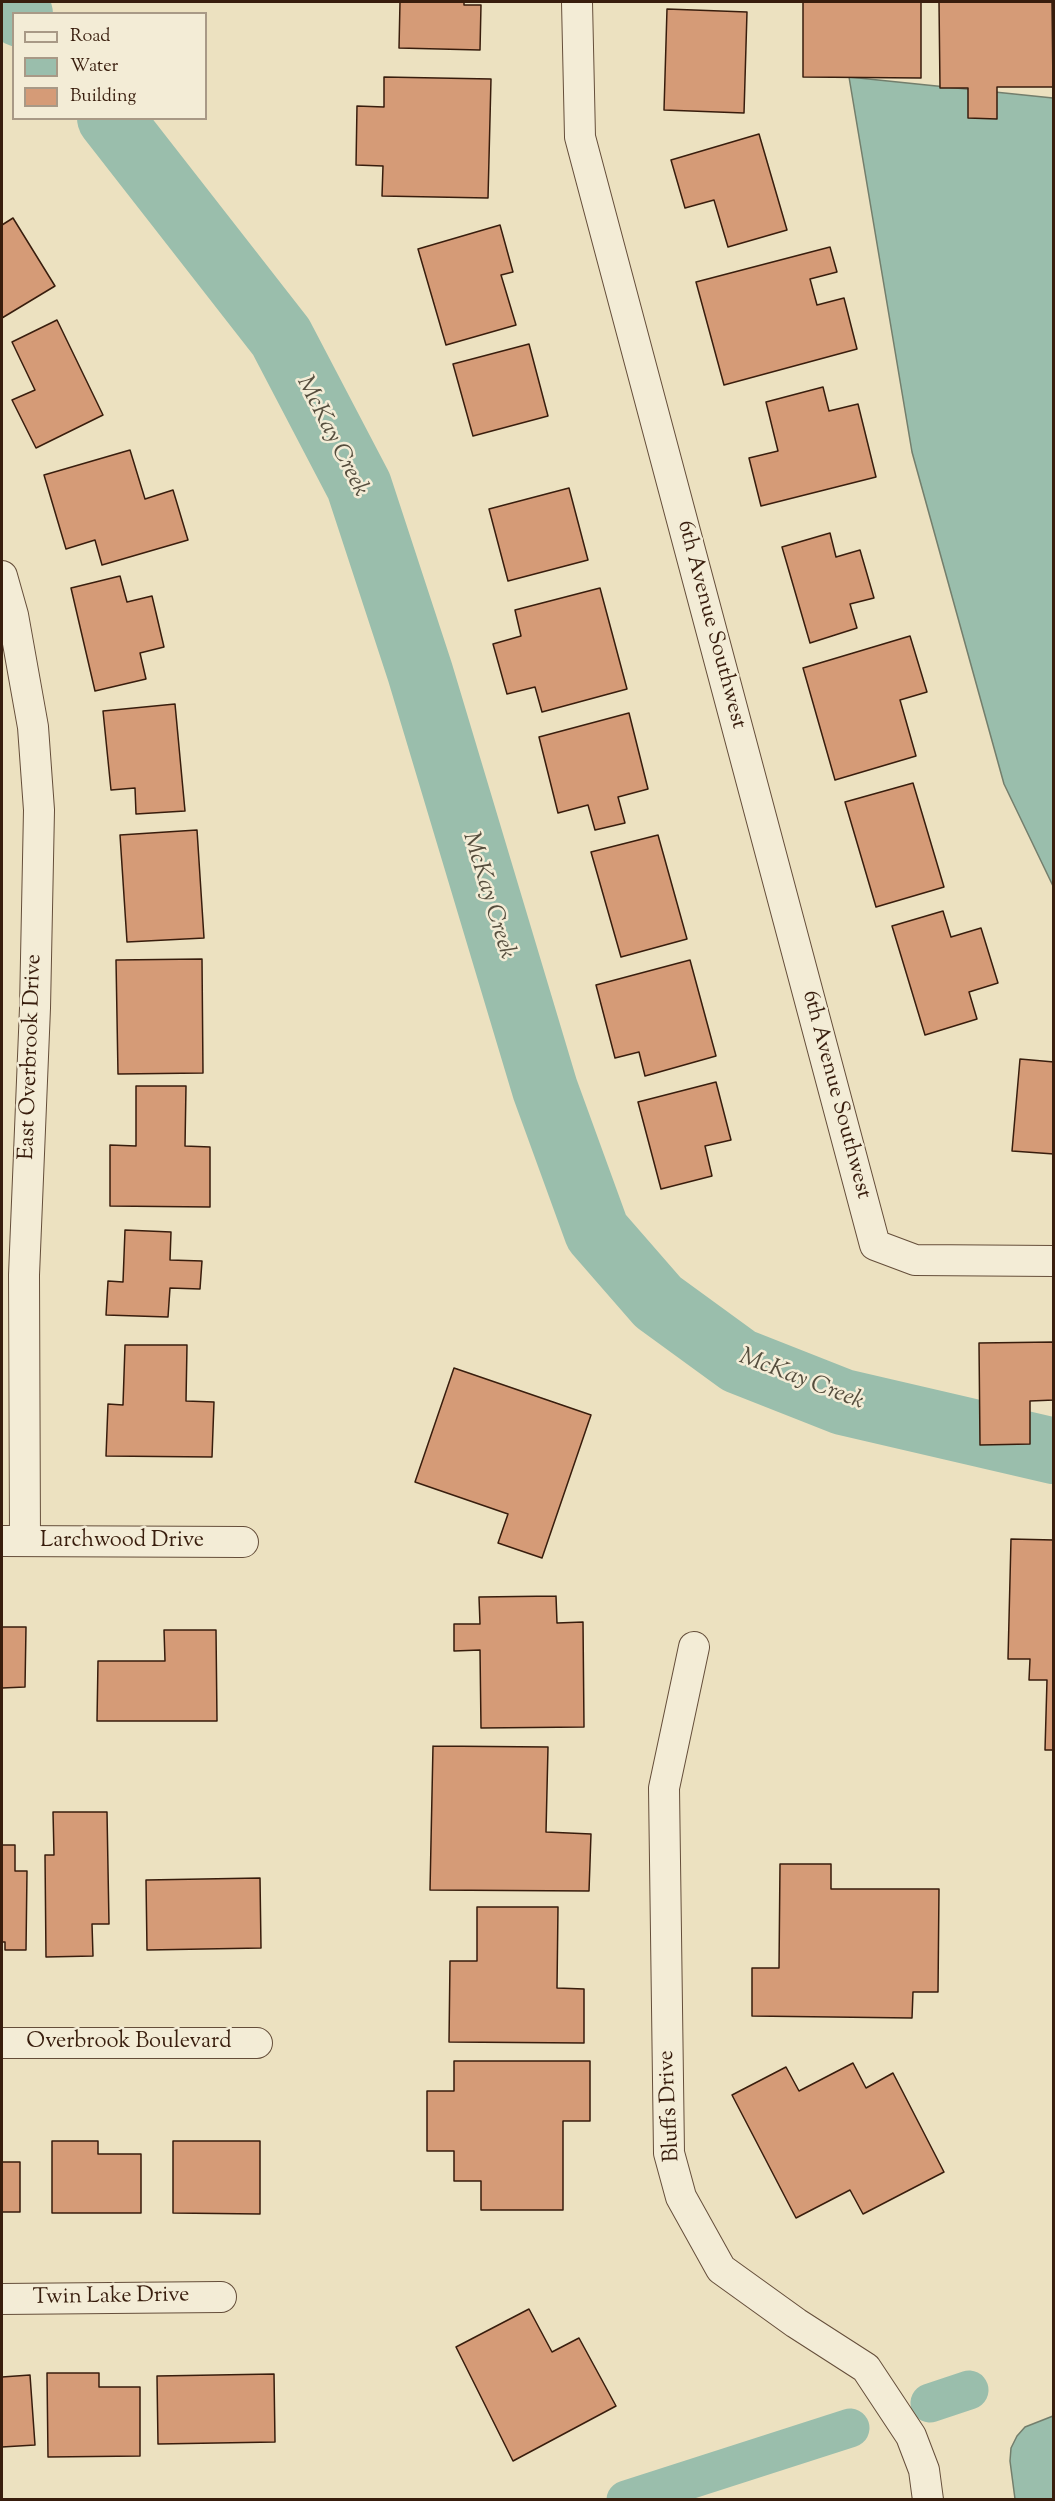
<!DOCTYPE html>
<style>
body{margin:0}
#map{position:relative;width:1055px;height:2501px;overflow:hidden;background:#ece1c0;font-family:"Sorts Mill Goudy",serif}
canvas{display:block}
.frame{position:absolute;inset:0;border:3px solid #381d0d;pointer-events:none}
.legend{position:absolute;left:12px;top:12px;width:195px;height:108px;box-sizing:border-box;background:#f3ecd6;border:2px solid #a89986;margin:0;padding:8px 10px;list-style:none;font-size:18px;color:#381d0d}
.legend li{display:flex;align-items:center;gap:12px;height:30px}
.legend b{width:30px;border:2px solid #a89986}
</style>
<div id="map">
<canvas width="1055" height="2501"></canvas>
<div class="frame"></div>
<ul class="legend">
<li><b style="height:8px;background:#f3ecd6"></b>Road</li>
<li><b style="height:16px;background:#9abeac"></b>Water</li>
<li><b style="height:16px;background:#d59b77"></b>Building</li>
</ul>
</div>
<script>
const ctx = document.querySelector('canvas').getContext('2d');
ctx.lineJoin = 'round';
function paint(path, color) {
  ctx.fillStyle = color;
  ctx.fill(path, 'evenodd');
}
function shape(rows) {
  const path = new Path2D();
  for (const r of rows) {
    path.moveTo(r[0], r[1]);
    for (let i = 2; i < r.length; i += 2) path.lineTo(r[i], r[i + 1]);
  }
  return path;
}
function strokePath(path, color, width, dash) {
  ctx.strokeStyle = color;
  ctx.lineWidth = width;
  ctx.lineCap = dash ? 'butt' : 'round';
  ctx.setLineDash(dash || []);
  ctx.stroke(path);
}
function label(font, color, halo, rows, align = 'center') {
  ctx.font = font + ' "Sorts Mill Goudy",serif';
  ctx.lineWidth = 5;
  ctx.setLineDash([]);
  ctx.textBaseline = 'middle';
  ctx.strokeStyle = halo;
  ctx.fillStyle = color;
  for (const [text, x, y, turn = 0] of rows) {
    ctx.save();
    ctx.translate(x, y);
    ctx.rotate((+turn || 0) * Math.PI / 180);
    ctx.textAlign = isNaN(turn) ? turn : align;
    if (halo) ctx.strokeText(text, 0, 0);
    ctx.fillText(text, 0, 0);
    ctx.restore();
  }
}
const water = shape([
 [849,77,1053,98,1053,886,1004,784,912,452,849,77],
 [1053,2416,1053,2499,1015,2499,1010,2461,1011,2448,1017,2436,1025,2427,1053,2416]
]);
paint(water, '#9abeac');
strokePath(water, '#737e6c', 1.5);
strokePath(shape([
 [930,2403,969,2390],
 [626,2500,850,2428]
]), '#9abeac', 39);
strokePath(shape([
 [10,2,20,14],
 [110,118,281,337,359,486,420,672,545,1089,597,1232,658,1302,739,1361,843,1402,1054,1451]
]), '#9abeac', 66);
const building = shape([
 [400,2,464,2,464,5,481,5,480,50,399,48,400,2],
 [803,2,921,2,921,78,803,77,803,2],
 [939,2,1052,2,1053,87,997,87,997,119,968,118,968,88,940,88,939,2],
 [667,9,747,12,744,113,664,110,667,9],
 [384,77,491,79,488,198,382,196,383,166,356,165,357,106,384,107,384,77],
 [759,134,787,230,728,247,714,200,685,208,671,160,759,134],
 [13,218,55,286,2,318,2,225,13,218],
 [500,225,513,272,501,275,516,325,446,345,418,249,500,225],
 [830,247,837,272,810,279,817,305,844,298,857,349,724,385,696,282,830,247],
 [57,320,103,415,36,448,12,400,35,390,12,342,57,320],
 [529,344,548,416,473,436,453,364,529,344],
 [823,387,829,411,858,404,876,477,761,506,749,458,778,451,766,402,823,387],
 [130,450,145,499,173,490,188,540,102,565,95,540,66,549,44,475,130,450],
 [569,488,588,560,508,581,489,509,569,488],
 [830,533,836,557,860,550,874,598,850,604,857,628,810,643,782,547,830,533],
 [120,576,127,602,152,596,164,647,140,653,146,679,95,691,71,588,120,576],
 [600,588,627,689,542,712,535,687,507,694,493,644,521,636,515,610,600,588],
 [910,636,927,692,900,700,916,756,835,780,803,668,910,636],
 [175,704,185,811,136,814,135,788,111,790,103,711,175,704],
 [629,713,648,789,618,797,625,823,595,830,588,805,558,813,539,737,629,713],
 [913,783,944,887,876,907,845,802,913,783],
 [197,830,204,938,127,942,120,835,197,830],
 [658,835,687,939,621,957,591,852,658,835],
 [943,911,951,937,981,928,998,983,969,992,977,1019,925,1035,892,926,943,911],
 [202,959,203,1073,118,1074,116,960,202,959],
 [690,960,716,1056,645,1076,639,1052,615,1058,596,985,690,960],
 [1020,1059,1054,1062,1054,1154,1012,1151,1020,1059],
 [716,1082,731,1140,705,1146,712,1176,661,1189,638,1102,716,1082],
 [136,1086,186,1086,185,1146,210,1147,210,1207,110,1206,110,1145,136,1146,136,1086],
 [125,1230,171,1232,170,1260,202,1261,200,1289,170,1288,168,1317,106,1315,108,1281,123,1282,125,1230],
 [1054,1342,1054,1400,1030,1401,1030,1444,980,1445,979,1343,1054,1342],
 [125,1345,187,1345,186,1401,214,1402,212,1457,106,1456,108,1404,123,1405,125,1345],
 [454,1368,591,1415,542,1558,498,1543,508,1514,415,1482,454,1368],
 [1011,1539,1054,1540,1054,1750,1045,1750,1047,1680,1029,1680,1030,1659,1008,1659,1011,1539],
 [556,1596,557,1623,583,1622,584,1727,481,1728,480,1650,454,1651,454,1624,480,1624,479,1597,556,1596],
 [2,1627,26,1627,25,1687,2,1688,2,1627],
 [164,1630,216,1630,217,1721,97,1721,98,1661,165,1661,164,1630],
 [433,1746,548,1747,546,1832,591,1834,589,1891,430,1890,433,1746],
 [53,1812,107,1812,109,1924,92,1924,93,1956,46,1957,45,1855,54,1855,53,1812],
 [2,1845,15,1845,15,1871,27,1871,26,1950,5,1950,5,1942,2,1942,2,1845],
 [780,1864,831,1864,831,1889,939,1889,938,1992,913,1992,912,2018,752,2016,752,1968,779,1968,780,1864],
 [260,1878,261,1948,147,1950,146,1880,260,1878],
 [477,1907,558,1907,557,1988,584,1989,584,2043,449,2042,450,1961,477,1961,477,1907],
 [454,2061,590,2061,590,2121,563,2121,563,2210,481,2210,481,2181,454,2181,454,2151,427,2151,427,2091,454,2091,454,2061],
 [853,2063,866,2088,893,2073,944,2172,863,2214,850,2190,796,2218,732,2095,786,2067,799,2091,853,2063],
 [52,2141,98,2141,98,2154,141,2154,141,2213,52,2213,52,2141],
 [173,2141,260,2141,260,2214,173,2213,173,2141],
 [2,2162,20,2162,20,2212,2,2212,2,2162],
 [529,2309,552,2352,579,2338,616,2406,513,2461,456,2347,529,2309],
 [47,2373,99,2373,99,2387,140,2387,140,2456,48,2457,47,2373],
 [274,2374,275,2442,158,2444,157,2376,274,2374],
 [30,2375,35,2445,2,2447,2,2377,30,2375]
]);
paint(building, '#d59b77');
strokePath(building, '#381d0d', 1.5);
const street = shape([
 [577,2,580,137,875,1245,915,1260,1054,1261],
 [2,576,13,615,33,727,39,810,35,1008,24,1275,25,1541],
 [2,1541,243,1542],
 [694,1647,664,1788,669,2153,681,2197,721,2269,796,2323,866,2368,911,2436,924,2470,928,2500],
 [2,2043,257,2043],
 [2,2299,221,2297]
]);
strokePath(street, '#654e3a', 32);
strokePath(street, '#f3ecd6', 30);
label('22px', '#381d0d', '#f3ecd6', [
 ["6th Avenue Southwest",710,625,75],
 ["East Overbrook Drive",32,1057,-88],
 ["6th Avenue Southwest",835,1095,75],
 ["Larchwood Drive",122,1542],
 ["Overbrook Boulevard",129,2043],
 ["Bluffs Drive",671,2106,-93],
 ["Twin Lake Drive",111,2298,-1]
]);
label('italic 24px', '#554d3d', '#f3ecd6', [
 ["McKay Creek",331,437,63],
 ["McKay Creek",487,896,73],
 ["McKay Creek",801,1381,21]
]);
</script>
